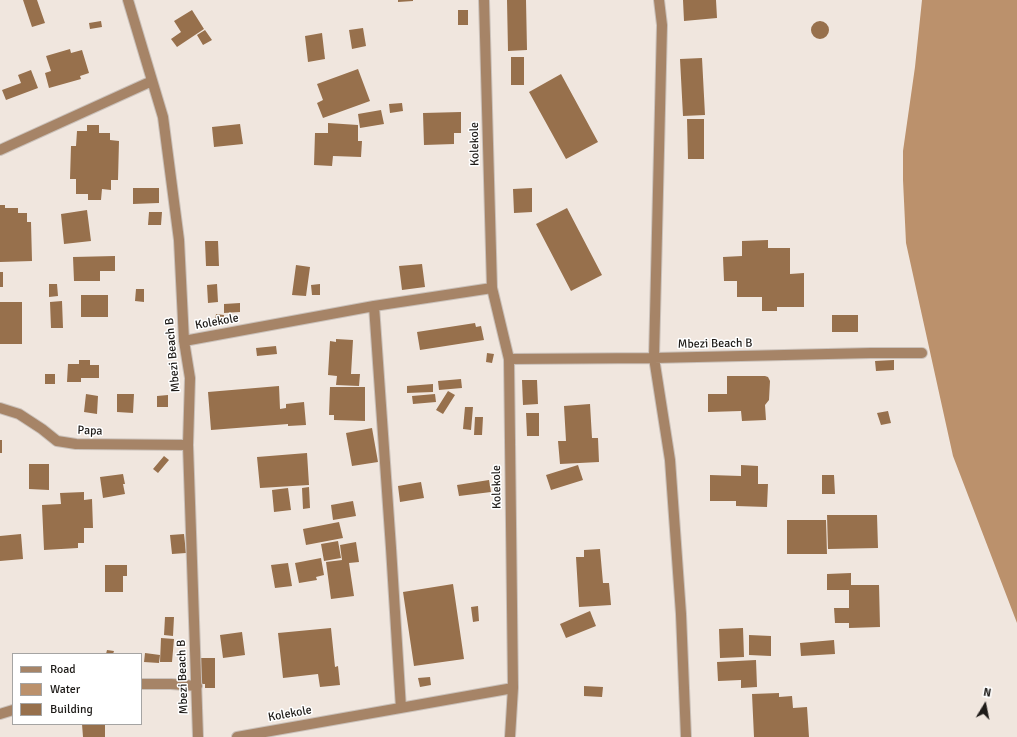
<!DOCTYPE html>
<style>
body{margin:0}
#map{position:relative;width:1017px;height:737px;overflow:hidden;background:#f0e6de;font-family:Signika,sans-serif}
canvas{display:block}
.legend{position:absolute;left:12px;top:653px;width:130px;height:72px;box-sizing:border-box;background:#fff;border:1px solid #a5a4a3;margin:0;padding:5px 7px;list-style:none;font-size:12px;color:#1e1b18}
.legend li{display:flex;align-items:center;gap:8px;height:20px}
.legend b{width:20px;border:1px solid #a5a4a3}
.north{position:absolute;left:965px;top:685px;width:40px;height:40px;-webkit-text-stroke:3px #fff;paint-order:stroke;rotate:10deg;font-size:11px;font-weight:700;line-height:16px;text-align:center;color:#1e1b18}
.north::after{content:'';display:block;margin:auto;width:14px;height:18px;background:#1e1b18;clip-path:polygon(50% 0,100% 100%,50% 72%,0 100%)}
</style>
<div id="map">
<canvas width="1017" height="737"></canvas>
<ul class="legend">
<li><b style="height:5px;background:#a68467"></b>Road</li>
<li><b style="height:11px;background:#bb916c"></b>Water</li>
<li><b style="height:11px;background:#97704c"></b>Building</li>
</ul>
<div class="north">N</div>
</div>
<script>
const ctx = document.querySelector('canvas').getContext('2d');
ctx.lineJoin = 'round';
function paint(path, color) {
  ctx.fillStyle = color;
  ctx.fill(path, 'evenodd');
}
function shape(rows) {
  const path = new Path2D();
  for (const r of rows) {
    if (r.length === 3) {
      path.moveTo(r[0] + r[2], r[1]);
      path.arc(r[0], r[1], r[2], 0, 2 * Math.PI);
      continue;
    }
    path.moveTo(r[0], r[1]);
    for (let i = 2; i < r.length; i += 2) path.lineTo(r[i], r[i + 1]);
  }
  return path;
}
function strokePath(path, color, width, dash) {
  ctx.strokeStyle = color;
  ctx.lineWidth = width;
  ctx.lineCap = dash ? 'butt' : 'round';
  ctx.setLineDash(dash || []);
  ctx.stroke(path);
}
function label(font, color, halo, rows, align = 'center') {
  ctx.font = font + ' Signika,sans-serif';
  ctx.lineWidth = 3;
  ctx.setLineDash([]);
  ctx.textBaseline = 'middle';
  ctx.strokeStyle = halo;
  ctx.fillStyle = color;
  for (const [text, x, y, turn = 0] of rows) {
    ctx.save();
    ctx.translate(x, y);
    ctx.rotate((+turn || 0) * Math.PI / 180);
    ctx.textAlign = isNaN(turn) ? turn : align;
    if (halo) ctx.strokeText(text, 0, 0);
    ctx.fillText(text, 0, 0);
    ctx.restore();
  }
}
paint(shape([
 [922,0,1017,0,1017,623,953,456,906,243,903,180,903,151,915,67]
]), '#bb916c');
paint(shape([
 [23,0,37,0,45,23,32,27],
 [398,0,413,0,413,1,398,2],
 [507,0,526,0,527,50,508,51],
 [683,0,716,0,717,18,684,21],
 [192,10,204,29,177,47,171,39,181,32,174,21],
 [458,10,468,10,468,25,458,25],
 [820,30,9],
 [101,21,102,27,90,29,89,23],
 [363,28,366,46,352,49,349,30],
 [205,30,212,40,203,45,197,35],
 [322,33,325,59,308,62,305,36],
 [70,49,71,53,82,50,89,73,80,76,81,79,49,88,45,73,51,71,46,56],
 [511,57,524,57,524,85,511,85],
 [702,58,705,115,683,116,680,59],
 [358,69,370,101,323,118,317,103,323,100,317,84],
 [31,70,38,88,6,100,2,90,21,83,18,75],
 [561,74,598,142,566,159,529,92],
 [402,103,403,111,390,113,389,104],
 [381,110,384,124,360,128,358,114],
 [461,112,461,133,454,133,454,144,424,145,423,113],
 [687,119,704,119,704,159,688,159],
 [328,123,358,125,358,141,362,141,361,157,333,156,332,166,314,165,315,133,328,133],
 [240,124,243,144,214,147,212,127],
 [87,125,99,125,99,133,110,133,110,140,119,141,118,180,111,180,111,190,102,189,101,200,88,200,88,194,76,194,76,179,70,179,71,146,76,146,77,131,87,131],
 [133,188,159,188,159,203,133,204],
 [532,188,532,212,514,213,513,189],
 [0,205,5,205,5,208,18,208,18,213,27,213,27,222,31,222,32,261,0,262],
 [567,208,602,275,571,291,536,224],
 [87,210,91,241,64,244,61,214],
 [149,212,162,212,161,225,148,225],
 [768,240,768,248,790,248,790,274,804,273,804,307,777,307,777,311,762,311,762,297,737,297,737,281,724,281,723,257,742,256,742,241],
 [205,241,218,241,219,266,206,266],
 [115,256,115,271,100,271,100,281,74,281,73,257],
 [422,264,425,287,402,290,399,266],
 [296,265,310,267,306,296,292,295],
 [0,272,3,272,3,287,0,287],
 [49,284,57,284,58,296,49,297],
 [217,284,218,302,208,303,207,285],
 [320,284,320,295,312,295,311,285],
 [136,289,144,289,144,302,135,301],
 [81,295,108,295,108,317,81,317],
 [62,301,63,328,51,328,50,302],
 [0,302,22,302,22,344,0,344],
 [240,303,240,312,224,313,224,304],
 [216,314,224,315,223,323,215,321],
 [832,315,858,315,858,332,832,332],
 [475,323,476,327,481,326,484,340,420,350,417,332],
 [336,339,353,340,351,374,360,374,359,386,336,385,337,376,328,375,330,341,336,342],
 [276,346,277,354,257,356,256,348],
 [487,353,494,354,492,363,486,362],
 [79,360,90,360,90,365,99,365,99,378,81,378,81,382,67,382,68,364,79,364],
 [894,360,894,370,876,371,875,361],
 [45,374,55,374,55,384,45,384],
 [727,376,765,376,768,377,770,381,769,400,765,405,766,420,742,421,741,411,708,412,708,394,727,394],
 [461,379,462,388,439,390,438,381],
 [522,380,537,380,538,404,523,405],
 [433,384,433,392,407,393,407,386],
 [279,386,280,409,286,408,286,404,304,402,306,425,288,426,288,424,211,430,208,392],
 [330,387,365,387,365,421,334,420,334,415,329,415],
 [448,391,455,395,443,414,436,410],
 [86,394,98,396,97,414,84,412],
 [117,394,134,394,133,413,117,412],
 [435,394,436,402,413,404,412,396],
 [168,395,168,407,157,407,157,396],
 [590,404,592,438,598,438,599,462,560,464,558,441,566,441,564,406],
 [465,407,473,407,471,430,463,429],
 [888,411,891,423,881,425,877,413],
 [526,413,539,413,539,436,527,436],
 [475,417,483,417,482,435,474,435],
 [372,428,378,462,352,466,346,433],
 [0,440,2,440,2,453,0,453],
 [307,453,309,485,260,488,257,457],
 [164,456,169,460,158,473,153,469],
 [29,464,49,464,49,490,29,489],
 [578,465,583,480,551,490,546,475],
 [741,465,758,466,758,484,768,484,767,507,736,506,736,501,710,501,710,475,741,476],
 [123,474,125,484,123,484,125,494,103,498,100,477],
 [822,475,834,475,835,494,822,494],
 [489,480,491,492,459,496,457,485],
 [421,482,424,498,400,502,398,486],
 [309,487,310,508,303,509,302,488],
 [288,488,291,510,274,512,272,490],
 [84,492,84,500,92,499,93,528,84,528,84,543,78,543,78,548,44,550,42,505,61,504,60,493],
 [353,501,356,516,333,520,331,505],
 [827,515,877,515,878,548,828,549],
 [787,520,826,520,827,554,787,554],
 [339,522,343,538,306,545,303,529],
 [21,534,23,559,0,561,0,536],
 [184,534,186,553,172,554,170,535],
 [338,541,341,558,324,561,321,544],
 [356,542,359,562,349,563,354,596,331,599,326,562,342,560,340,545],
 [600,549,603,583,609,583,611,605,579,607,576,557,584,557,584,550],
 [321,558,324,575,316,577,317,580,299,583,295,563],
 [288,563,292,586,275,588,271,565],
 [105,565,127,565,127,576,123,576,123,592,105,592],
 [851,573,851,585,879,585,880,627,849,628,849,623,835,623,834,608,849,608,849,590,827,590,827,574],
 [453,584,464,659,414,666,403,592],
 [478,606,479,621,473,622,471,607],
 [590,611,596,626,566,638,560,624],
 [165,617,174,617,173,636,164,635],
 [331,628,335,667,338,666,340,685,320,687,318,674,283,678,278,633],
 [743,628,744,657,720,658,719,629],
 [242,632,245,655,223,658,220,635],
 [749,635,771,636,771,656,749,655],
 [161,638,174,639,172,662,160,662],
 [834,640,835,654,801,656,800,643],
 [107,650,114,651,113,654,106,654],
 [145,653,160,655,159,663,144,662],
 [200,658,215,658,215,688,205,688,205,684,200,684],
 [756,660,757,687,741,688,741,680,718,681,717,662],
 [430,677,431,685,420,687,418,678],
 [584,686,603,687,602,697,584,696],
 [779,693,779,697,792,696,793,708,807,707,809,737,754,737,752,694],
 [82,724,105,724,105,737,83,737]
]), '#97704c');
const street = shape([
 [128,0,163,117,179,240,184,341,190,378,188,445,198,737],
 [484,0,492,288,509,359,513,688,510,737],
 [659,0,662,25,654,358,670,460,681,614,686,737],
 [0,150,152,81],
 [374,306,391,548,401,708],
 [184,341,374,306,492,288],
 [509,359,654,358,871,353,922,353],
 [0,408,19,414,42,429,57,441,76,444,188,445],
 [141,684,171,684,197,686],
 [0,714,13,710],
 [237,737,513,688]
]);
strokePath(street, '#cac1ba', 12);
strokePath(street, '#a68467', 10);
label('12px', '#1e1b18', '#fff', [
 ["Kolekole",475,144,-91],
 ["Kolekole",217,322,-10],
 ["Mbezi Beach B",715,344,-1],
 ["Mbezi Beach B",173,355,-95],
 ["Papa",90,431,2],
 ["Kolekole",497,487,-91],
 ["Mbezi Beach B",183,677,-92],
 ["Kolekole",290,714,-10]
]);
</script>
